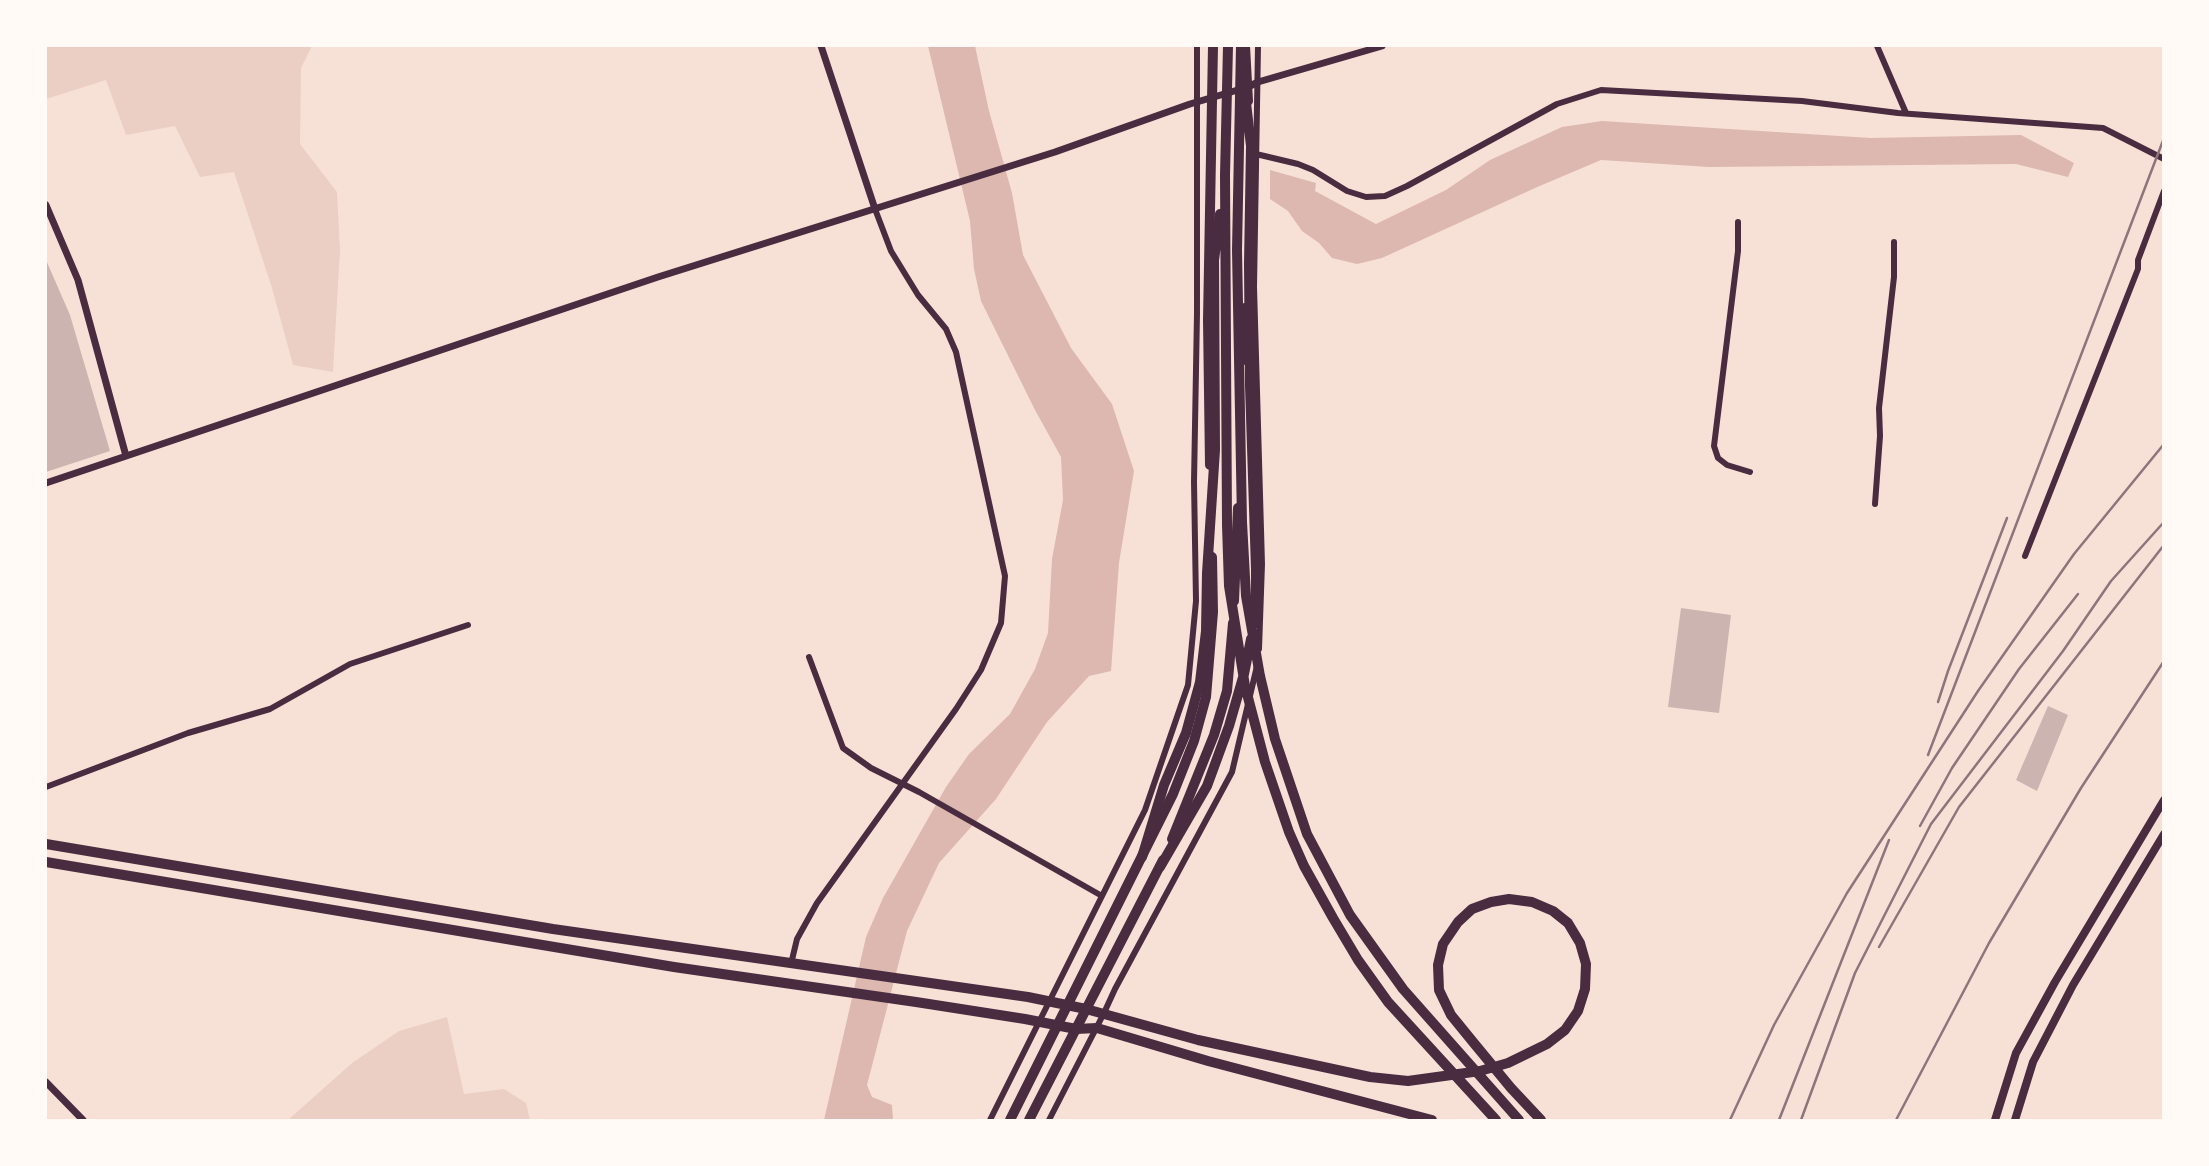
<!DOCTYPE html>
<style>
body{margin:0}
#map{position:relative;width:2209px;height:1166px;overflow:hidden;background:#f7e1d7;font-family:"Alegreya Sans",sans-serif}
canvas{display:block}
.frame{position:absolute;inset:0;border:47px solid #fffaf5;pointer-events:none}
</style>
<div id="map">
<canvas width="2209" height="1166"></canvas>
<div class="frame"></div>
</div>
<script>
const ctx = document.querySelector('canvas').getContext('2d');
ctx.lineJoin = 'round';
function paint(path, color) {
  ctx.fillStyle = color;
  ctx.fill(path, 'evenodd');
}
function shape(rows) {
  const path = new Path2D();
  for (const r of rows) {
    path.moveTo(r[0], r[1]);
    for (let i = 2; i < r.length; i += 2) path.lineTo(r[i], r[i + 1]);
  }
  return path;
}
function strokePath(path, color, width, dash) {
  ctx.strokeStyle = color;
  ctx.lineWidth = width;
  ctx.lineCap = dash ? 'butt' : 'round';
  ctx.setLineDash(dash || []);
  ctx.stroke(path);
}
paint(shape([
 [46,46,312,46,301,68,300,144,337,192,340,250,333,372,293,365,272,288,234,172,200,177,175,126,126,135,106,80,46,99],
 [447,1017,464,1094,504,1089,526,1103,530,1120,288,1120,352,1063,399,1031]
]), '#ebcfc5');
paint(shape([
 [928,46,975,46,989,111,1012,193,1023,255,1071,348,1112,404,1134,471,1119,563,1111,671,1089,676,1047,722,996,799,939,863,907,931,867,1085,872,1097,892,1105,893,1120,824,1120,866,937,883,898,946,787,969,754,1010,714,1035,669,1048,633,1052,559,1063,500,1061,457,1035,410,981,301,974,269,970,221],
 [1602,121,1871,138,2021,135,2074,163,2068,177,2016,164,1709,167,1601,160,1535,188,1382,258,1357,264,1332,258,1319,243,1302,231,1288,211,1270,199,1270,170,1316,183,1315,191,1376,224,1446,190,1490,160,1562,127]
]), '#dcb8b0');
paint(shape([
 [46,260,70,315,110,451,46,472],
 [1681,608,1731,615,1719,713,1668,707],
 [2048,706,2068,715,2037,791,2016,780]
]), '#ccb4b1');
strokePath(shape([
 [1258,46,1254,287,1262,564,1259,649],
 [1877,46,1906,113],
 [1256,154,1298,164,1313,170,1347,191,1366,197,1385,196,1407,186,1557,104,1601,90,1802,101,1898,113,2103,128,2164,159],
 [1738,222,1738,251,1714,446,1718,458,1727,465,1750,472],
 [1875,504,1880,436,1879,408,1894,277,1894,242],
 [2025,556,2138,269,2138,260,2164,191],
 [809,657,843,748,871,768,919,792,1102,896],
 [46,787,188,733,270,709,350,664,468,625],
 [791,964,797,939,817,903,956,709,981,670,1001,623,1005,576,956,352,946,329,918,295,891,251,875,209],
 [990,1120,1145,810,1188,685,1196,601,1194,482,1197,313,1197,46],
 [1049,1120,1104,1013,1115,989,1232,772,1257,666]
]), '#4a2c40', 6);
strokePath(shape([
 [821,46,875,209],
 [46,205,78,280,126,456],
 [46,483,658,277,1055,152,1190,104,1248,87,1258,82,1382,46],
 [46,1082,83,1120]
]), '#4a2c40', 7);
strokePath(shape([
 [1995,1120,2016,1053,2055,982,2164,800],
 [2015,1120,2033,1062,2073,985,2164,834]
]), '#4a2c40', 8);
strokePath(shape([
 [1245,46,1248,101],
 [1243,360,1245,308],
 [1210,465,1208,320,1213,46],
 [1234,601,1238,508],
 [1172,839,1214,735,1227,691,1233,623],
 [46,844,553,929,1028,997,1086,1009],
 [46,862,674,967,916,1002,1025,1019,1076,1029],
 [1010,1120,1173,794,1194,741,1206,697,1213,612,1212,557],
 [1029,1120,1163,860]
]), '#4a2c40', 10);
strokePath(shape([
 [1228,46,1225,175,1227,525,1229,586,1245,686,1265,762,1289,832,1304,866,1333,918,1358,960,1388,1002,1496,1120],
 [1241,46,1237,250,1242,522,1246,596,1260,676,1275,739,1307,834,1350,915,1403,989,1519,1120],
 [1245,94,1251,146,1249,264,1250,386,1256,569,1256,613,1254,624],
 [1142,857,1164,785,1186,733,1200,682,1206,631,1207,573,1215,450,1214,260,1220,214],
 [1160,867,1207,786,1229,726,1244,674,1251,639],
 [1086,1009,1198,1040,1370,1077,1408,1081,1480,1071,1508,1063,1547,1044,1565,1030,1578,1011,1585,989,1586,964,1580,943,1568,923,1553,911,1532,902,1509,899,1491,902,1472,909,1458,922,1443,944,1438,965,1439,990,1451,1015,1473,1042,1511,1088,1541,1120],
 [1076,1029,1097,1028,1208,1061,1432,1120]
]), '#4a2c40', 10);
strokePath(shape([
 [1938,702,1948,671,2007,518],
 [1928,755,2164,138],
 [1920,826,1952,768,2019,669,2078,594],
 [1879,947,1959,807,2164,545],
 [1730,1120,1774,1025,1847,893,1978,691,2074,554,2164,444],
 [1779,1120,1889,840],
 [1801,1120,1855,973,1931,824,2063,651,2111,581,2164,522],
 [1896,1120,1989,943,2081,788,2164,661]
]), '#8f747c', 2.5);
</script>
